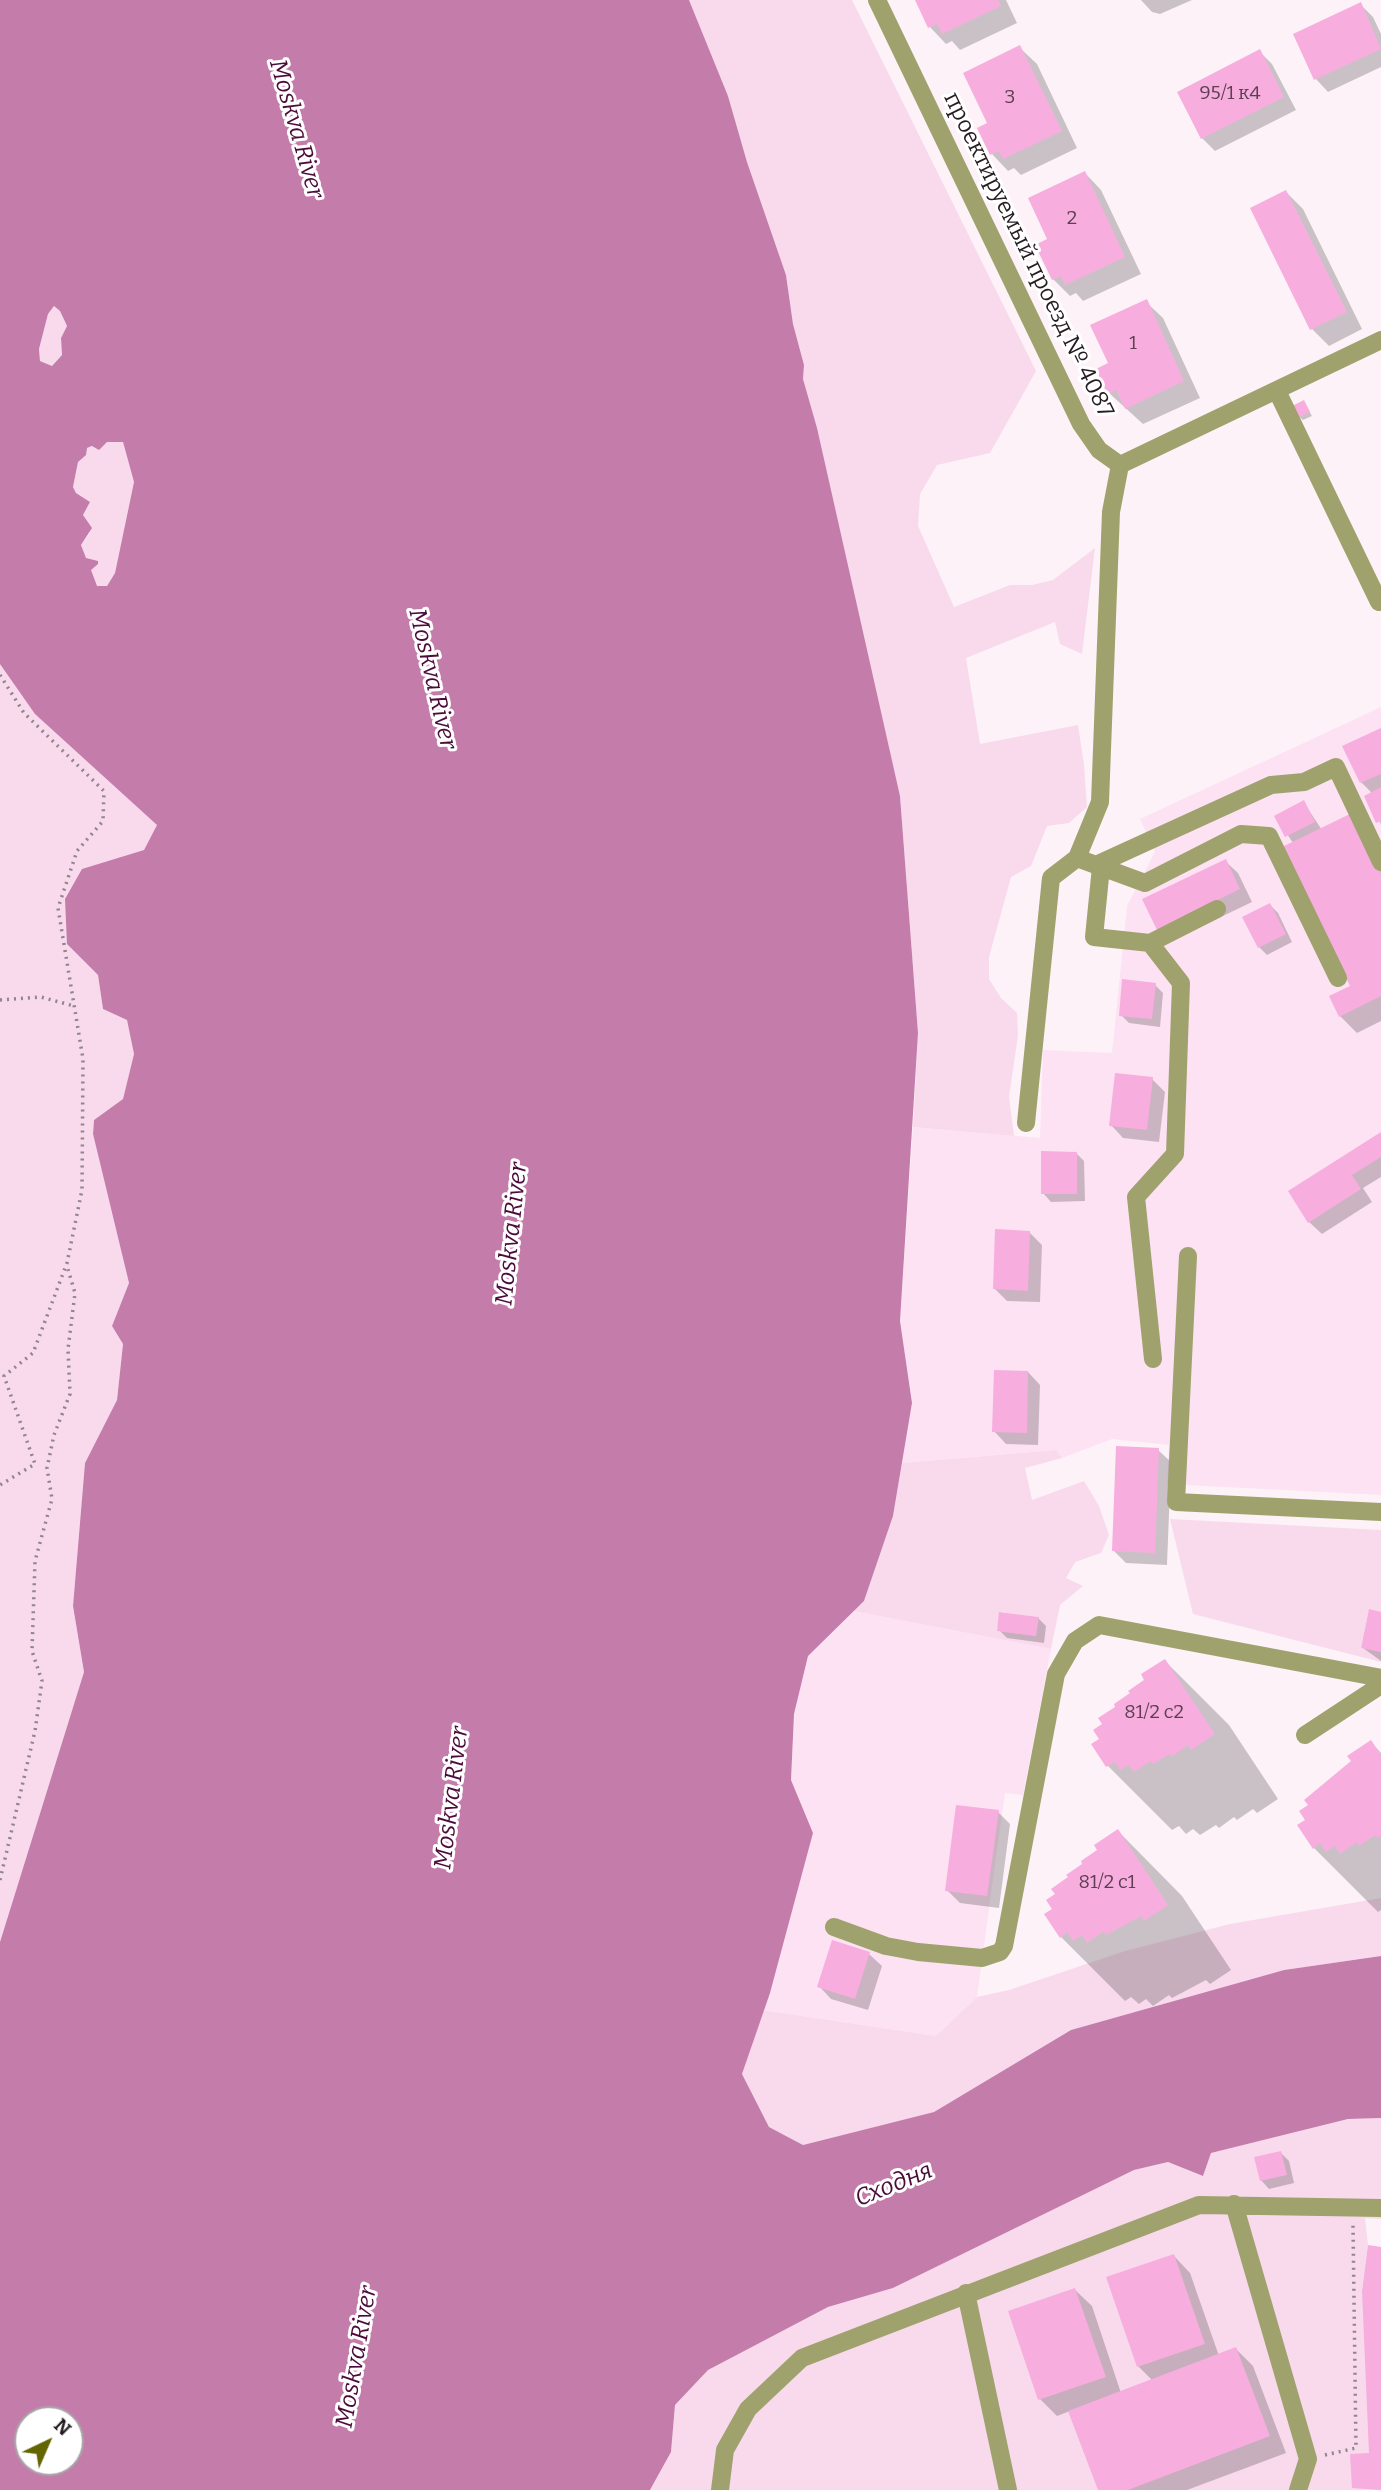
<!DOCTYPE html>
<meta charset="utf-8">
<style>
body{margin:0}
#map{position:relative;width:1381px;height:2490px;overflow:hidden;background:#fdf2f8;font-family:Bitter,serif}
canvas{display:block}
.north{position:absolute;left:14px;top:2406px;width:70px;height:70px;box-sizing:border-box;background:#fff;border:2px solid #a8a4a7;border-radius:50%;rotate:44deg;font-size:19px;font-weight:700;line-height:28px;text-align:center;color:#251c22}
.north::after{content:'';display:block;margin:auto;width:24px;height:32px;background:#636600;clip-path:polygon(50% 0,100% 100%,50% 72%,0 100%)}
</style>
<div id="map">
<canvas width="1381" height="2490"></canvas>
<div class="north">N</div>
</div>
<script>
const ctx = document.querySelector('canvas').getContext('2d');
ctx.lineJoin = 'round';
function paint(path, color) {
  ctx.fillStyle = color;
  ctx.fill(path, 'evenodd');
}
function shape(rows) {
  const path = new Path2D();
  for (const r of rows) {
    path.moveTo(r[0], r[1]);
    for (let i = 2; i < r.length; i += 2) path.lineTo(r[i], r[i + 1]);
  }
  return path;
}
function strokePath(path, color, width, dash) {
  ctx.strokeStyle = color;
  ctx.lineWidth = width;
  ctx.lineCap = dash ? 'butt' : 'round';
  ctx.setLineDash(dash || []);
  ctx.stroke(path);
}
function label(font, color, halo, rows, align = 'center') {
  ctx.font = font + ' Bitter,serif';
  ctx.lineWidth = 6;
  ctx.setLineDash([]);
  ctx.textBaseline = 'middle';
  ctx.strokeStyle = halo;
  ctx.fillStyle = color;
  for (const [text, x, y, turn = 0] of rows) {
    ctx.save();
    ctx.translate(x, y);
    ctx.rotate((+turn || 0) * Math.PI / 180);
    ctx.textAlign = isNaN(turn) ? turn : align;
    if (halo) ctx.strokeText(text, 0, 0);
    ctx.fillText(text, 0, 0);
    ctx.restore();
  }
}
paint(shape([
 [1381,707,1381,1495,1167,1484,1169,1445,1112,1439,1062,1458,1055,1450,902,1463,912,1403,900,1321,913,1127,1040,1138,1043,1050,1112,1053,1127,906,1155,852,1140,819],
 [853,1611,1051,1649,1023,1795,1005,1793,977,1997,936,2036,762,2010,770,1993,813,1833,791,1780,794,1714,808,1656]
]), '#fde2f3');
paint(shape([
 [689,0,852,0,1036,371,990,453,937,465,920,494,918,526,954,607,1010,585,1032,585,1053,580,1095,548,1082,654,1060,644,1055,622,966,658,980,744,1078,725,1084,765,1087,807,1069,823,1047,826,1031,866,1011,877,989,957,989,979,1001,998,1017,1013,1018,1035,1009,1097,1014,1136,913,1127,918,1033,900,796,803,379,804,365,793,324,786,275,747,162,728,96],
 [54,306,60,311,67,326,61,338,62,355,52,366,40,361,39,349,48,314],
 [107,442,123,442,134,482,115,573,107,586,96,586,81,545,90,533,83,515,90,502,76,493,73,487,78,462,87,448],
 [0,601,157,825,144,850,93,866,67,944,98,975,103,1009,127,1020,134,1054,123,1099,94,1120,93,1134,129,1283,112,1326,123,1344,117,1400,85,1463,73,1606,84,1672,0,1942],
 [1056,1450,1062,1458,1025,1468,1032,1500,1084,1481,1099,1506,1109,1535,1101,1553,1075,1562,1066,1578,1083,1586,1060,1605,1051,1649,853,1611,864,1601,893,1516,902,1463],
 [1000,1612,1038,1617,1036,1636,997,1631],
 [1170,1519,1381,1530,1381,1612,1369,1610,1361,1648,1381,1652,1381,1662,1193,1614],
 [1381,1898,1381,1956,1284,1970,1071,2030,934,2112,803,2145,769,2127,742,2074,762,2010,936,2036,977,1997,1009,1990,1125,1951,1230,1924],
 [1381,2118,1381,2219,1365,2218,1368,2245,1362,2290,1381,2490,650,2490,671,2452,675,2405,708,2369,828,2307,893,2288,1134,2170,1168,2162,1203,2176,1211,2153,1348,2119]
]), '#f8daec');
paint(shape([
 [0,0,689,0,728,96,747,162,786,275,793,324,804,365,803,379,817,428,900,796,918,1033,900,1321,912,1403,893,1516,864,1601,808,1656,794,1714,791,1780,813,1833,770,1993,742,2074,769,2127,803,2145,934,2112,1071,2030,1284,1970,1381,1956,1381,2118,1348,2119,1211,2153,1203,2176,1168,2162,1134,2170,893,2288,828,2307,708,2370,675,2405,671,2452,650,2490,0,2490,0,1942,84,1672,73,1606,85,1463,117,1400,123,1344,112,1326,129,1283,93,1134,94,1120,123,1099,134,1054,127,1020,103,1009,98,975,67,944,65,899,82,869,144,850,157,825,35,714,0,664],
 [54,306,60,311,67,326,61,338,62,355,52,366,40,361,39,349,48,314],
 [107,442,123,442,134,482,115,573,107,586,97,586,91,570,98,564,98,561,86,558,81,545,92,528,83,515,90,502,76,493,73,487,78,462,86,455,87,448,92,446,99,450],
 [28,2420,70,2420,70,2462,28,2462]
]), '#c47dab');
paint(shape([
 [917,0,1006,0,1017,23,960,50,952,41,946,44,930,27],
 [1141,0,1192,0,1160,14,1152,12],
 [1361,5,1373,17,1381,34,1381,67,1328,92,1316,79,1295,35],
 [1020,48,1037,64,1077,148,1021,175,1014,168,1008,171,992,154,989,124],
 [1260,52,1272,64,1296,110,1215,151,1202,138],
 [1085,173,1101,190,1141,274,1083,301,1076,293,1070,296,1053,279,1049,240],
 [1286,192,1303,209,1362,329,1329,346,1312,329],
 [1146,302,1163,318,1200,398,1143,424,1109,393,1098,370,1110,364],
 [1304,402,1312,416,1303,420,1299,417],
 [1381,730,1381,825,1372,793,1361,782],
 [1304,803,1322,830,1381,859,1381,1021,1357,1033,1340,1016,1352,987,1293,843,1276,817],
 [1225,861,1238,873,1252,902,1171,941],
 [1270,905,1278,913,1292,942,1267,955,1259,947],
 [1155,985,1163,993,1160,1027,1129,1023,1121,1015],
 [1152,1079,1165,1092,1159,1142,1123,1138,1111,1125],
 [1381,1134,1381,1177,1363,1188,1372,1202,1322,1234,1309,1222],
 [1076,1153,1084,1161,1085,1201,1051,1202,1043,1193],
 [1029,1232,1042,1245,1040,1302,1007,1301,995,1289],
 [1028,1372,1040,1385,1038,1445,1006,1444,994,1431],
 [1158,1450,1171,1462,1167,1565,1126,1563,1114,1551],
 [1381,1614,1381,1661,1363,1648],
 [1038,1618,1046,1626,1044,1643,1007,1638,999,1630],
 [1165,1661,1229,1725,1278,1799,1257,1813,1253,1809,1237,1820,1234,1817,1219,1828,1216,1825,1200,1835,1193,1829,1186,1834,1179,1826,1172,1830,1108,1766,1094,1744,1102,1739,1104,1724,1118,1708],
 [1371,1742,1381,1753,1381,1910,1378,1912,1314,1848,1308,1821],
 [998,1812,1010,1824,999,1908,960,1903,947,1890],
 [1118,1831,1182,1896,1231,1970,1210,1984,1206,1980,1172,1998,1169,1995,1153,2006,1146,1999,1139,2004,1131,1997,1125,2001,1061,1937,1055,1910],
 [869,1954,882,1966,868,2010,831,1999,819,1986],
 [1281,2153,1289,2161,1294,2183,1269,2189,1261,2180],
 [1174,2256,1190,2273,1219,2356,1236,2349,1253,2366,1286,2453,1187,2490,1100,2490,1070,2411,1057,2416,1040,2399,1075,2290,1092,2306,1121,2393,1153,2381,1138,2366]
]), '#0003');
paint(shape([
 [915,0,998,0,1001,6,942,34,937,24,928,28],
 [1361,2,1381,49,1314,80,1293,34],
 [1020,45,1062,131,1003,159,999,151,990,155,977,128,987,123,963,73],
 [1260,49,1284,97,1201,139,1177,92],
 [1085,171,1125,257,1065,285,1061,276,1052,280,1035,245,1047,239,1028,198],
 [1286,190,1347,312,1310,330,1250,208],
 [1147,299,1184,381,1125,409,1116,390,1107,394,1096,369,1108,363,1090,325],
 [1304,400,1310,412,1298,418,1292,406],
 [1381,728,1381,774,1360,783,1342,746],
 [1381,787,1381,821,1376,823,1364,796],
 [1304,800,1315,822,1285,837,1274,816],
 [1352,813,1381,874,1381,996,1339,1017,1329,996,1350,986,1282,847],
 [1226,859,1240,889,1157,930,1142,899],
 [1270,903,1286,934,1258,948,1242,917],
 [1122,979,1156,983,1152,1019,1119,1016],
 [1115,1073,1153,1077,1147,1130,1109,1126],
 [1381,1132,1381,1157,1352,1175,1361,1189,1308,1223,1288,1191],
 [1041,1151,1077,1152,1077,1194,1041,1194],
 [995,1229,1030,1231,1028,1291,993,1289],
 [994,1370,1028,1371,1027,1433,992,1432],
 [1116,1446,1159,1448,1155,1553,1112,1551],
 [1369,1609,1381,1612,1381,1652,1361,1648],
 [999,1612,1039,1617,1036,1636,997,1631],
 [1165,1659,1215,1734,1191,1750,1188,1745,1171,1757,1169,1754,1153,1764,1151,1761,1134,1772,1129,1765,1120,1770,1115,1762,1106,1767,1091,1744,1099,1739,1093,1730,1102,1724,1098,1718,1115,1707,1114,1704,1130,1693,1128,1691,1144,1680,1141,1674],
 [1371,1740,1381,1755,1381,1835,1377,1838,1375,1835,1359,1846,1357,1842,1340,1854,1335,1846,1326,1852,1320,1843,1313,1849,1297,1825,1305,1820,1299,1811,1308,1805,1304,1800,1351,1761,1347,1756],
 [956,1805,999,1810,987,1896,945,1891],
 [1118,1829,1168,1905,1144,1921,1141,1916,1106,1935,1104,1931,1087,1943,1082,1935,1073,1941,1067,1932,1060,1938,1044,1914,1052,1909,1046,1900,1055,1894,1051,1889,1068,1877,1066,1875,1082,1864,1081,1861,1097,1850,1094,1845],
 [832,1940,870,1952,855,1999,817,1987],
 [1281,2151,1287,2175,1260,2181,1254,2157],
 [1368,2245,1381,2247,1381,2490,1352,2488,1350,2454,1369,2453,1362,2291],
 [1174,2254,1205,2344,1137,2367,1106,2277],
 [1075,2288,1106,2377,1038,2400,1008,2311],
 [1236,2347,1270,2436,1128,2490,1098,2490,1068,2411]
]), '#f7addd');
strokePath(shape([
 [0,675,24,713,104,791,103,821,77,851,58,908,83,1059,82,1190,67,1263,33,1353,4,1376,35,1464,0,1485],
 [0,1000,41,997,74,1006],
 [0,1880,35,1731,42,1681,32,1651,35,1561,52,1499,47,1468,54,1435,70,1394,68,1349,75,1293,67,1266],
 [1325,2455,1356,2448,1353,2225]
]), '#8f858b', 3.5, [2, 5]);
strokePath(shape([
 [877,0,1081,424,1099,450,1120,465],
 [1277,391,1379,602],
 [1120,465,1381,340],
 [1077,858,1100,802,1111,512,1120,465],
 [1077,858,1096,865,1271,785,1304,782,1336,767,1381,862],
 [1096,865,1145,883,1241,834,1269,836,1338,978],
 [1101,867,1094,937,1150,943,1217,909],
 [1150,943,1181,983,1175,1154,1136,1197,1153,1359],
 [1026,1123,1051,878,1077,858],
 [1188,1256,1176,1502,1381,1512],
 [1305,1735,1381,1685],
 [834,1927,886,1946,918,1952,982,1958,1000,1952,1004,1946,1056,1674,1075,1641,1099,1625,1381,1678],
 [1234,2204,1308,2459,1298,2490],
 [966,2293,1008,2490],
 [720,2490,725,2450,748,2409,802,2358,1199,2205,1381,2208]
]), '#9fa26c', 18);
label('19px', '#5a4051', null, [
 ["95/1 к4",1230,94],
 ["3",1010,98],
 ["2",1072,219],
 ["1",1133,344],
 ["81/2 с2",1154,1713],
 ["81/2 с1",1107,1883]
]);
label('23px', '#251c22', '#fff', [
 ["проектируемый проезд № 4087",1028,255,64]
]);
label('italic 24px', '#4b0b3b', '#fff', [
 ["Moskva River",296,129,74],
 ["Moskva River",432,679,77],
 ["Moskva River",512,1234,-84],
 ["Moskva River",452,1798,-83],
 ["Сходня",894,2185,-22],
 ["Moskva River",357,2357,-80]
]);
</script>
